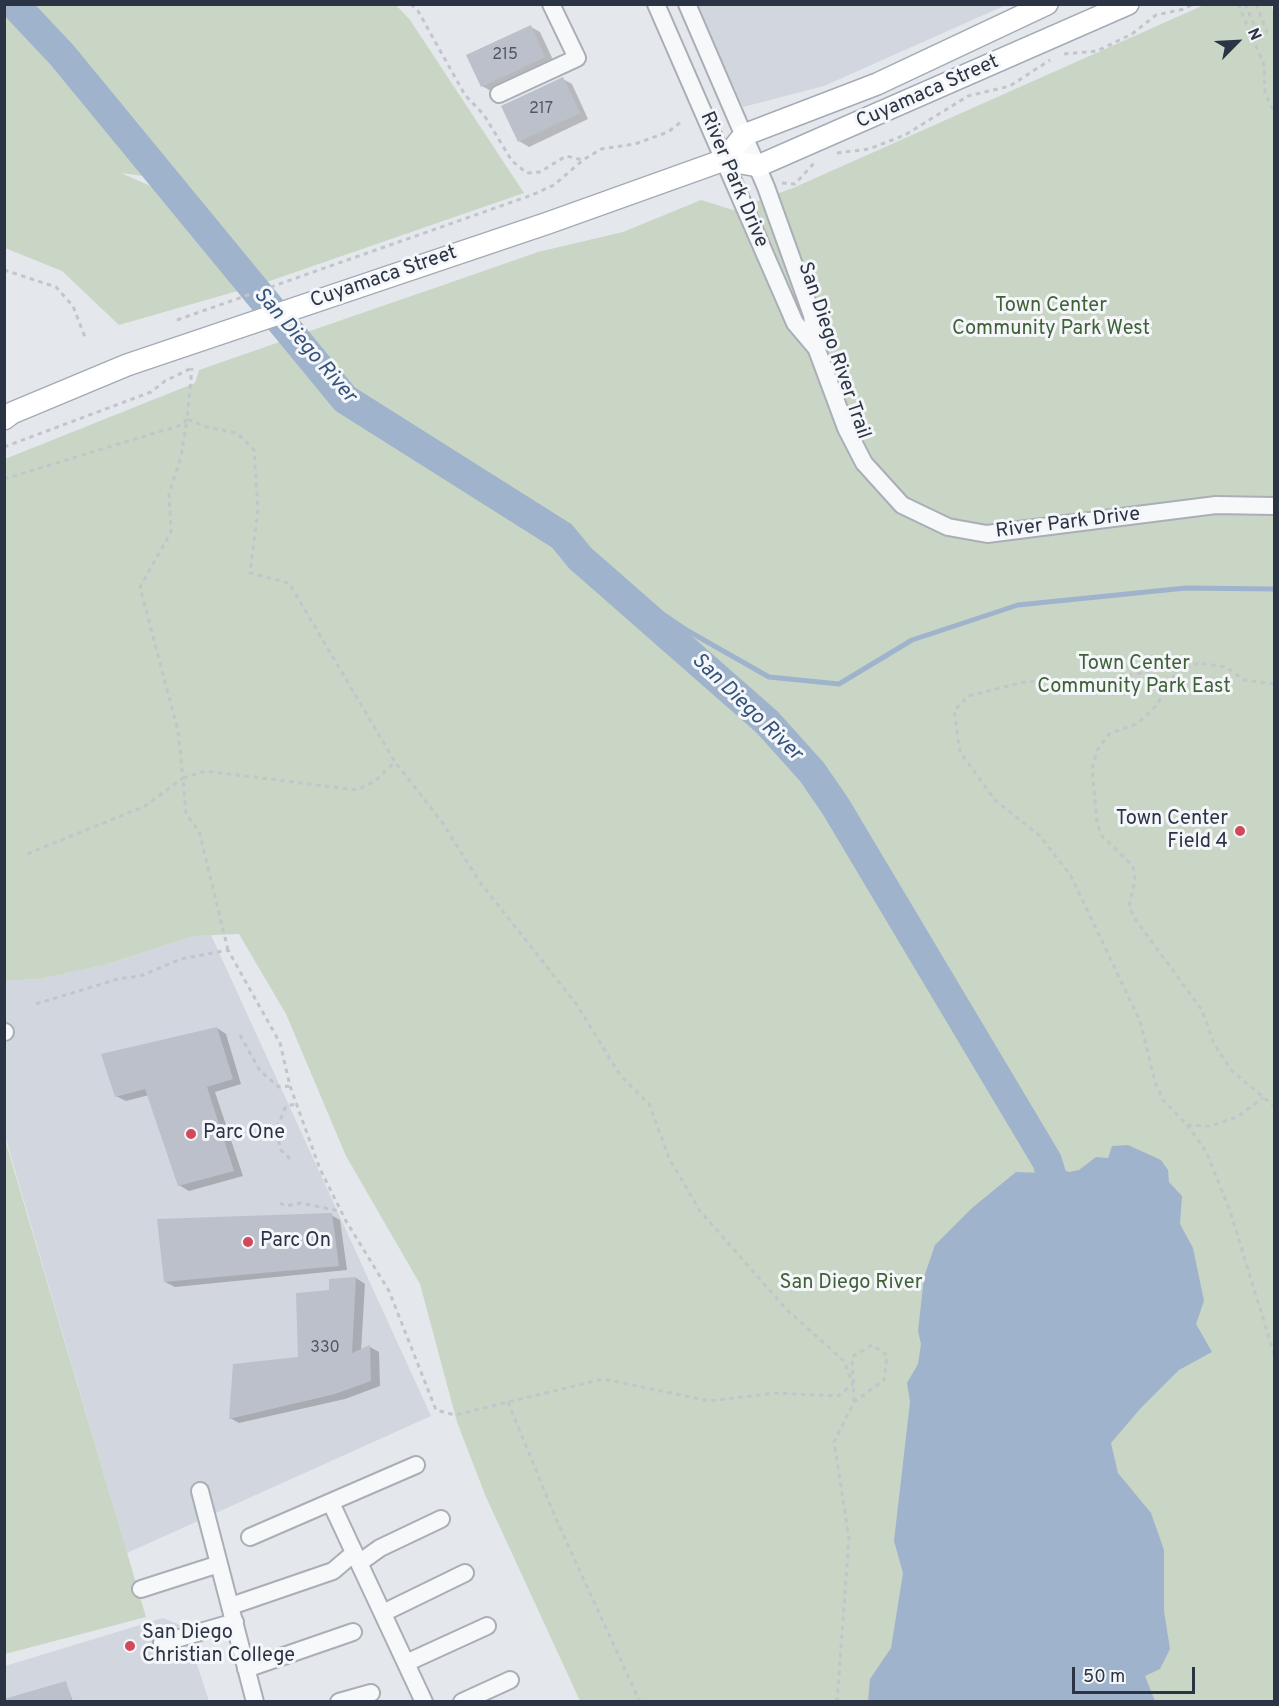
<!DOCTYPE html>
<style>
body{margin:0}
#map{position:relative;width:1279px;height:1706px;overflow:hidden;background:#e4e7ec;font-family:Overpass,sans-serif}
canvas{display:block}
.frame{position:absolute;inset:0;border:6px solid #2b3445;pointer-events:none}
.north{position:absolute;left:1207px;top:12px;width:60px;height:60px;-webkit-text-stroke:4px #f4f6f9;paint-order:stroke;rotate:66deg;font-size:16px;font-weight:700;line-height:24px;text-align:center;color:#2b3445}
.north::after{content:'';display:block;margin:auto;width:21px;height:27px;background:#2b3445;clip-path:polygon(50% 0,100% 100%,50% 72%,0 100%)}
.scale{position:absolute;left:1072px;top:1667px;width:123px;height:27px;box-sizing:border-box;border:3px solid #2b3445;border-top:0;padding-left:8px;font-size:18px;line-height:21px;white-space:nowrap;color:#2b3445;-webkit-text-stroke:4px #f4f6f9;paint-order:stroke}
</style>
<div id="map">
<canvas width="1279" height="1706"></canvas>
<div class="frame"></div>
<div class="north">N</div>
<div class="scale">50 m</div>
</div>
<script>
const ctx = document.querySelector('canvas').getContext('2d');
ctx.lineJoin = 'round';
function paint(path, color) {
  ctx.fillStyle = color;
  ctx.fill(path, 'evenodd');
}
function shape(rows) {
  const path = new Path2D();
  for (const r of rows) {
    path.moveTo(r[0], r[1]);
    for (let i = 2; i < r.length; i += 2) path.lineTo(r[i], r[i + 1]);
  }
  return path;
}
function strokePath(path, color, width, dash) {
  ctx.strokeStyle = color;
  ctx.lineWidth = width;
  ctx.lineCap = dash ? 'butt' : 'round';
  ctx.setLineDash(dash || []);
  ctx.stroke(path);
}
function label(font, color, halo, rows, align = 'center') {
  ctx.font = font + ' Overpass,sans-serif';
  ctx.lineWidth = 6;
  ctx.setLineDash([]);
  ctx.textBaseline = 'middle';
  ctx.strokeStyle = halo;
  ctx.fillStyle = color;
  for (const [text, x, y, turn = 0] of rows) {
    ctx.save();
    ctx.translate(x, y);
    ctx.rotate((+turn || 0) * Math.PI / 180);
    ctx.textAlign = isNaN(turn) ? turn : align;
    if (halo) ctx.strokeText(text, 0, 0);
    ctx.fillText(text, 0, 0);
    ctx.restore();
  }
}
paint(shape([
 [696,5,1006,5,824,86,743,107],
 [211,935,431,1416,127,1553,5,1136,4,981,40,979,104,965,194,936],
 [163,1618,185,1627,209,1701,5,1702,5,1666]
]), '#d2d6de');
paint(shape([
 [32,5,396,5,410,20,524,193,261,284],
 [1204,5,1271,5,1274,13,1274,1701,580,1701,486,1497,457,1422,420,1284,346,1156,286,1014,239,934,194,936,104,965,40,979,5,981,5,459,195,383,199,370,291,338,293,340,305,335,304,333,452,282,538,252,623,232,701,200,733,210,793,188],
 [4,6,40,44,150,177,121,173,155,188,241,290,119,325,62,271,5,248],
 [4,1136,146,1617,5,1654,4,1654]
]), '#c9d6c5');
paint(shape([
 [1128,1145,1161,1160,1168,1170,1169,1182,1182,1196,1180,1224,1193,1248,1204,1301,1196,1324,1212,1352,1179,1370,1140,1409,1111,1443,1118,1473,1151,1513,1164,1550,1164,1611,1170,1649,1160,1669,1145,1676,1155,1701,868,1701,870,1679,891,1648,903,1573,894,1541,910,1402,907,1383,918,1364,921,1344,918,1331,924,1277,935,1245,972,1208,1016,1172,1045,1173,1058,1167,1069,1172,1079,1170,1096,1157,1108,1158,1112,1146]
]), '#9fb4cc');
paint(shape([
 [531,27,540,32,554,62,491,91,482,86],
 [563,79,572,84,588,119,529,147,519,141],
 [217,1028,226,1034,241,1084,215,1092,243,1176,189,1191,179,1185,149,1095,126,1101,116,1096],
 [331,1215,340,1220,347,1270,175,1287,165,1282],
 [356,1278,365,1284,361,1351,370,1347,379,1352,380,1386,345,1399,239,1423,230,1418,300,1358,331,1291],
 [66,1683,73,1702,4,1702]
]), '#0003');
strokePath(shape([
 [580,558,688,631,769,677,839,684,912,640,1018,605,1186,588,1274,589]
]), '#9fb4cc', 5);
strokePath(shape([
 [14,4,62,55,345,399,562,536,580,558,767,722,812,772,836,807,1047,1161,1062,1211]
]), '#9fb4cc', 30);
paint(shape([
 [531,25,545,57,481,87,466,55],
 [563,77,580,113,518,142,501,106],
 [217,1027,233,1079,207,1087,234,1171,178,1186,145,1089,115,1097,101,1054],
 [332,1213,339,1266,164,1282,157,1219],
 [356,1277,352,1353,370,1345,371,1381,335,1394,229,1419,233,1364,298,1357,296,1293,329,1290,329,1279],
 [66,1681,72,1702,4,1702,4,1699]
]), '#bbc0ca');
const minor = shape([
 [656,4,795,323,817,349],
 [687,4,766,187,812,315,817,350,846,428,864,463,902,505,948,527,987,534,1216,505,1274,506],
 [499,94,577,58,551,4],
 [4,1032,5,1032],
 [200,1491,255,1702],
 [331,1503,424,1702],
 [250,1537,416,1465],
 [359,1563,380,1548,441,1519],
 [141,1589,219,1564],
 [231,1606,333,1571,354,1553],
 [383,1613,465,1573],
 [162,1643,235,1622],
 [406,1663,487,1626],
 [246,1669,353,1632],
 [339,1702,371,1693],
 [462,1702,510,1680]
]);
const major = shape([
 [724,160,744,135,877,84,1047,4],
 [4,419,12,413,127,365,548,223,724,160,758,166,1128,4]
]);
strokePath(minor, '#a9aeb7', 20);
strokePath(major, '#a3abb8', 24);
strokePath(shape([
 [411,4,418,11,465,95,484,115,512,161,527,173,540,172,566,156,583,160,601,149,635,144,668,132,681,122],
 [1238,4,1264,65,1265,93,1274,112],
 [1245,4,1260,38,1267,32,1256,4],
 [1064,54,1097,51,1132,34,1156,15,1184,9,1193,4],
 [837,153,869,149,905,135,968,96,1010,86,1050,60],
 [782,183,795,184,816,161],
 [4,270,56,287,73,306,86,340],
 [177,320,532,195,554,185,583,160],
 [4,447,151,392,165,381,192,368],
 [4,479,181,425,187,419,181,457,169,494,171,532,140,587,178,731,183,778,145,806,27,854],
 [1177,671,1154,670,1093,683,1068,680,1024,682,968,696,954,711,960,752,995,800,1040,836,1071,876,1140,1021,1155,1082,1163,1100,1187,1125,1210,1126,1237,1117,1263,1098],
 [1274,684,1244,680,1226,667,1199,663,1177,671,1156,706,1138,723,1109,734,1098,749,1092,768,1097,822,1101,835,1133,866,1135,880,1129,906,1135,919,1202,1010,1214,1044,1232,1071,1274,1106],
 [228,950,199,831,186,814,183,778,205,771,357,790,375,781,395,762],
 [36,1004,118,979,140,976,181,959,228,950,280,1043,290,1086,320,1169,346,1221,389,1291,436,1410,455,1415,603,1379,710,1401,775,1393,838,1396,853,1384,844,1361,786,1309,700,1211,669,1158,649,1104,620,1075,577,1005,479,881,442,822,395,762,289,583,250,573,258,509,254,450,237,433,207,427,187,419,192,368],
 [240,1035,260,1071,279,1087,289,1086],
 [1187,1125,1206,1151,1230,1211,1274,1354],
 [290,1159,281,1150,276,1130,286,1106,297,1104],
 [280,1203,286,1206,301,1203,339,1211],
 [508,1402,556,1519,640,1702],
 [837,1702,849,1538,834,1442,854,1402,884,1380,887,1355,872,1345,852,1357,854,1402]
]), '#c2c5cb', 3, [4.5, 4.5]);
strokePath(minor, '#f7f8fa', 16);
strokePath(major, '#fff', 21);
for (const [x, y, r, color] of [
 [1240,831,6,"#d1495b"],
 [191,1134,6,"#d1495b"],
 [248,1242,6,"#d1495b"],
 [130,1646,6,"#d1495b"]
]) {
  const dot = new Path2D();
  dot.arc(x, y, r, 0, 2 * Math.PI);
  ctx.fillStyle = color;
  ctx.fill(dot);
  strokePath(dot, '#f4f6f9', 2);
}
label('16px', '#4f5766', null, [
 ["215",505,56],
 ["217",541,110],
 ["330",325,1349]
]);
label('20px', '#2b3445', '#f4f6f9', [
 ["Cuyamaca Street",928,93,-24],
 ["River Park Drive",733,180,67],
 ["Cuyamaca Street",384,278,-19],
 ["San Diego River Trail",833,351,71],
 ["River Park Drive",1068,524,-7]
]);
label('20px', '#3f6138', '#f4f6f9', [
 ["Town Center",1051,307],
 ["Community Park West",1051,330],
 ["Town Center",1134,665],
 ["Community Park East",1134,688],
 ["San Diego River",851,1284]
]);
label('20px', '#2b3445', '#f4f6f9', [
 ["Town Center",1228,820,"right"],
 ["Field 4",1228,843,"right"],
 ["Parc One",203,1134],
 ["Parc On",260,1242],
 ["San Diego",142,1634],
 ["Christian College",142,1657]
], 'left');
label('italic 21px', '#34527a', '#f4f6f9', [
 ["San Diego River",304,346,49],
 ["San Diego River",746,708,44]
]);
</script>
